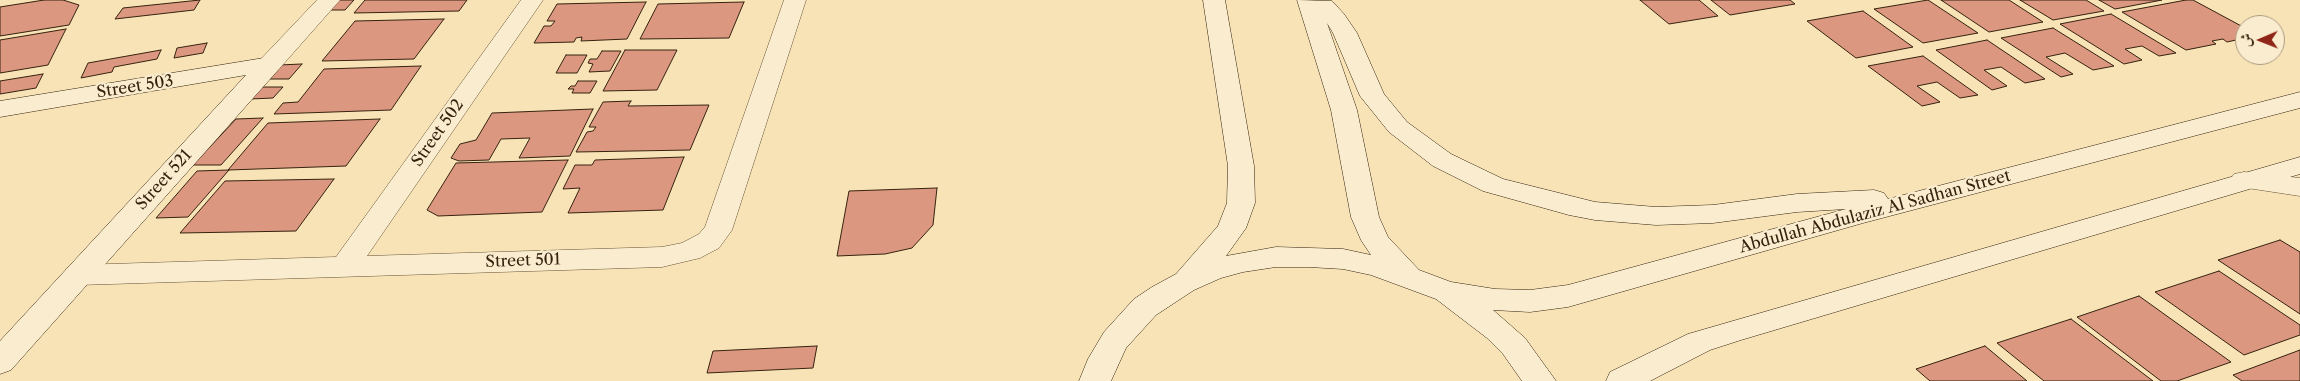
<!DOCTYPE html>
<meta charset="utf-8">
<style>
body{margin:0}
#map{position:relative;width:2300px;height:381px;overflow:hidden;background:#f7e3b5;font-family:"Libre Caslon Text",Amiri,serif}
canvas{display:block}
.north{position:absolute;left:2235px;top:15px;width:50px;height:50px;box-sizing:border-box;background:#faedcf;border:1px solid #ab9c82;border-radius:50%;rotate:269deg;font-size:14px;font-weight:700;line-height:20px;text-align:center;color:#35220f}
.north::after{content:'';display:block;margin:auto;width:18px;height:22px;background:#8f2418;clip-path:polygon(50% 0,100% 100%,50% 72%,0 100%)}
</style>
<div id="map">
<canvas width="2300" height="381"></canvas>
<div class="north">ش</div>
</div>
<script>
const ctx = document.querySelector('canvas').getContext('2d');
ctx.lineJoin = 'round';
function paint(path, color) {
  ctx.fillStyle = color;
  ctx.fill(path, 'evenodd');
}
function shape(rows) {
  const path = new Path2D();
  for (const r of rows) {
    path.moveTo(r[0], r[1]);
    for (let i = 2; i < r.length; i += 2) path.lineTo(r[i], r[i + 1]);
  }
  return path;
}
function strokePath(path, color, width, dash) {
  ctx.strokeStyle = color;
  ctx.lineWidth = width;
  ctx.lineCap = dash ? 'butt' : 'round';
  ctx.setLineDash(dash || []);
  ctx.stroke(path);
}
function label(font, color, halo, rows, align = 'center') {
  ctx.font = font + ' "Libre Caslon Text",serif';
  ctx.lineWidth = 4.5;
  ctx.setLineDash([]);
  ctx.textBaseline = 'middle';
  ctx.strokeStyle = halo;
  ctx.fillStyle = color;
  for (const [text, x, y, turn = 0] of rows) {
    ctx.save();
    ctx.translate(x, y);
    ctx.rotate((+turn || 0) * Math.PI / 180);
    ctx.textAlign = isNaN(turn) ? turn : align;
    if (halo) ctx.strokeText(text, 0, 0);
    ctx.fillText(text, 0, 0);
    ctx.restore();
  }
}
const building = shape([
 [44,0,63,0,79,5,69,25,0,36,0,7,44,0],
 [200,0,194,10,115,19,123,8,200,0],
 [338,0,354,0,345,10,328,10,338,0],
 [365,0,467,0,459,11,354,13,365,0],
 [1640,0,1699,0,1718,16,1669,24,1640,0],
 [1711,0,1790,0,1795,4,1730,15,1711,0],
 [1928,0,1978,33,1923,43,1874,9,1928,0],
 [1941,0,2009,0,2043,22,1989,32,1941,0],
 [2020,0,2086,0,2104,11,2053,20,2020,0],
 [2099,0,2162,0,2115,9,2099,0],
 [2186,0,2193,0,2245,28,2245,38,2227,42,2223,39,2212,41,2216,44,2186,50,2122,12,2186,0],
 [646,2,627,39,581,41,582,37,576,38,574,42,534,43,544,26,551,26,555,21,547,21,557,4,646,2],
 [744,2,729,38,640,39,658,4,744,2],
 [1863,11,1913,47,1856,58,1807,21,1863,11],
 [2111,14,2176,53,2159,56,2142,46,2125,49,2142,60,2124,64,2060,24,2111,14],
 [444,19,414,59,322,61,355,21,444,19],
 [2053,28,2114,66,2093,70,2065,53,2046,57,2073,74,2061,77,2001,38,2053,28],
 [66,29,48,65,0,73,0,40,66,29],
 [1987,40,2045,79,2025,83,2001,67,1984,70,2007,86,1992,90,1936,50,1987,40],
 [207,43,203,53,174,58,177,48,207,43],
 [161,50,157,59,114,67,112,72,81,78,88,63,161,50],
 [625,50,677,50,657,90,603,91,625,50],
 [602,51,621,51,610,71,589,72,593,64,588,63,590,59,597,59,602,51],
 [566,55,587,55,577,73,556,73,566,55],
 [1923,56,1978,95,1960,98,1937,82,1917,86,1940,102,1922,106,1868,66,1923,56],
 [302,64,289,79,266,79,279,65,302,64],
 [421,66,391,110,274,114,283,103,298,102,324,69,421,66],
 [43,74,36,88,0,94,0,81,43,74],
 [578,81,597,81,590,93,572,93,574,89,568,89,571,86,575,86,578,81],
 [260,87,283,87,273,98,250,99,260,87],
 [631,101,628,106,709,105,690,150,576,152,587,132,593,131,596,127,589,127,603,102,631,101],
 [593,109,570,156,519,158,530,138,501,139,489,160,459,161,451,158,460,144,476,140,492,113,593,109],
 [263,118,221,165,193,165,236,119,263,118],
 [380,119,346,166,228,170,268,123,380,119],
 [684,157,663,210,568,213,580,188,563,189,575,165,592,165,595,160,684,157],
 [568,160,542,212,438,216,427,210,456,163,568,160],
 [229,170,188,217,156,218,197,171,229,170],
 [334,179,296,231,180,233,225,181,334,179],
 [937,188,933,225,912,248,885,254,837,256,849,191,937,188],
 [2280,240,2300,252,2300,314,2218,260,2280,240],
 [2219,271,2300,325,2300,335,2244,355,2155,292,2219,271],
 [2139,296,2231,362,2177,381,2161,381,2077,317,2139,296],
 [2071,319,2153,381,2044,381,1997,343,2071,319],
 [817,346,813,368,707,373,713,351,817,346],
 [1985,346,2027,381,1930,381,1916,369,1985,346],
 [2300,350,2300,381,2242,381,2233,375,2300,350]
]);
paint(building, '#dc9781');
strokePath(building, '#35220f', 1);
const street = shape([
 [317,0,340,0,279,69,270,71,261,69,258,64,261,59,317,0],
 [521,0,543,0,367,256,662,247,682,243,699,234,705,227,784,0,806,0,732,230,719,248,700,258,662,267,78,285,67,282,63,275,67,268,78,265,336,257,521,0],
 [2244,172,2300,178,2300,196,2234,186,2230,180,2234,174,2244,172]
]);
const secondary = shape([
 [1203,0,1225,0,1254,166,1255,203,1246,228,1226,256,1276,247,1343,249,1371,255,1361,240,1351,217,1331,110,1297,0,1332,1,1344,14,1357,33,1384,94,1407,122,1451,154,1503,179,1595,202,1656,207,1713,205,1797,194,1874,190,1884,193,1888,199,2300,92,2300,108,1863,223,1568,307,1530,312,1493,310,1525,338,1556,381,1522,381,1503,354,1487,338,1436,299,1371,275,1343,269,1309,267,1276,267,1243,272,1221,278,1194,290,1156,315,1126,348,1111,381,1079,381,1088,359,1104,332,1134,299,1152,287,1176,274,1218,226,1227,203,1228,166,1203,0],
 [1327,23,1333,33,1360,96,1389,132,1433,166,1483,191,1569,215,1595,220,1656,225,1713,223,1797,212,1846,209,1568,285,1530,290,1495,289,1451,282,1419,270,1388,237,1379,217,1357,110,1327,23],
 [270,57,279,59,282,64,279,69,11,370,0,374,0,341,246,75,0,117,0,101,270,57],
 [2300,157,2300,174,1741,340,1710,350,1650,381,1606,381,1610,372,1688,334,2300,157]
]);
strokePath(street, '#665238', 1);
strokePath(secondary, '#35220f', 1);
paint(street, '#faedcf');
paint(secondary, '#faedcf');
label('16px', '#35220f', '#faedcf', [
 ["Street 503",135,87,-9],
 ["Street 502",438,133,-55],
 ["Street 521",164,180,-48],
 ["Abdullah Abdulaziz Al Sadhan Street",1875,212,-15],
 ["Street 501",523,261,-2]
]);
</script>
